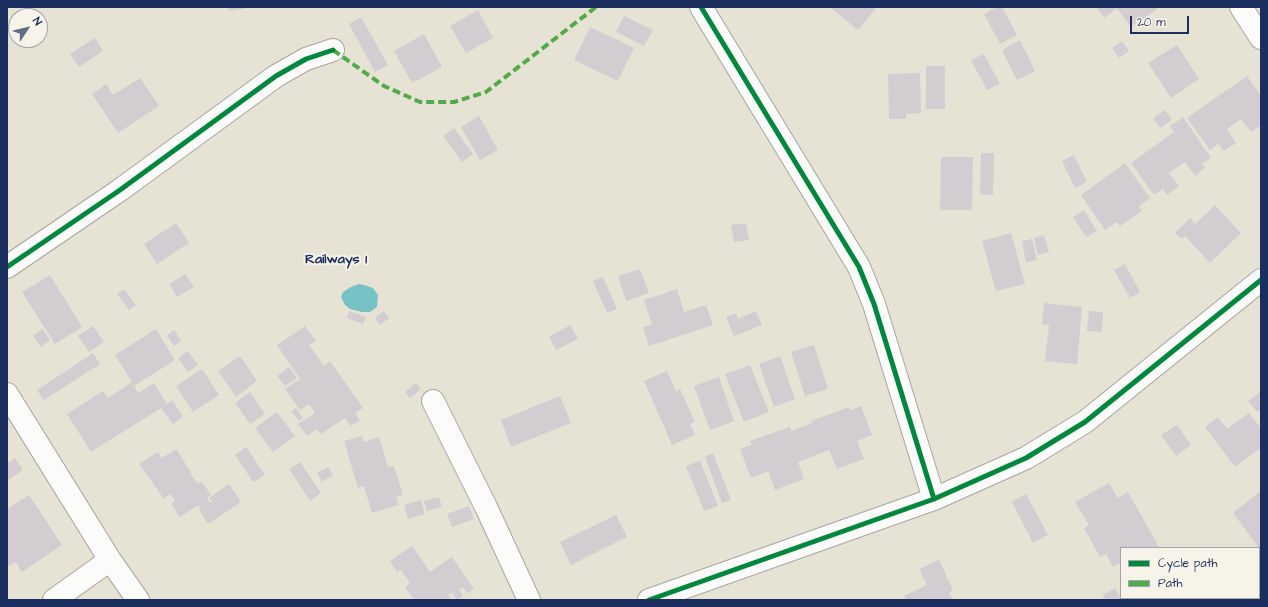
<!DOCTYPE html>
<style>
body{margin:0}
#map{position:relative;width:1268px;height:607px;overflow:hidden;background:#e7e3d4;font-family:"Architects Daughter",sans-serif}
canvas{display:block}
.frame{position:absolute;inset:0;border:8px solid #1b2f5e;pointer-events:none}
.legend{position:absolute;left:1120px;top:547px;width:140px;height:52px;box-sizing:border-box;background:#f7f3e8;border:1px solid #9fa5b1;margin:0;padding:5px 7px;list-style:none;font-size:12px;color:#1b2f5e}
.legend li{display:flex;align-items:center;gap:8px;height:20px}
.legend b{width:20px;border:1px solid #9fa5b1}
.north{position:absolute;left:8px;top:8px;width:40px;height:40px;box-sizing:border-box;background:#f7f3e8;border:1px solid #9fa5b1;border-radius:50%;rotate:55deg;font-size:11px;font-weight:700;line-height:16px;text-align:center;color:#1b2f5e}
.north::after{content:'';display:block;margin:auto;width:14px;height:18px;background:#626e87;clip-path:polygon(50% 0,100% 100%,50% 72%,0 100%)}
.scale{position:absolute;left:1130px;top:16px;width:59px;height:18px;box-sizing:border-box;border:2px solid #1b2f5e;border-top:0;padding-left:5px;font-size:12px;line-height:14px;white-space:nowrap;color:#1b2f5e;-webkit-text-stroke:3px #f7f3e8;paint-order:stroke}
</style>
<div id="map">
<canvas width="1268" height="607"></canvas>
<div class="frame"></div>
<ul class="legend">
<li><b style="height:5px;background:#00873e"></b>Cycle path</li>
<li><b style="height:5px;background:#52ab49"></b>Path</li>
</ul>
<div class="north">N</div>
<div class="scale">20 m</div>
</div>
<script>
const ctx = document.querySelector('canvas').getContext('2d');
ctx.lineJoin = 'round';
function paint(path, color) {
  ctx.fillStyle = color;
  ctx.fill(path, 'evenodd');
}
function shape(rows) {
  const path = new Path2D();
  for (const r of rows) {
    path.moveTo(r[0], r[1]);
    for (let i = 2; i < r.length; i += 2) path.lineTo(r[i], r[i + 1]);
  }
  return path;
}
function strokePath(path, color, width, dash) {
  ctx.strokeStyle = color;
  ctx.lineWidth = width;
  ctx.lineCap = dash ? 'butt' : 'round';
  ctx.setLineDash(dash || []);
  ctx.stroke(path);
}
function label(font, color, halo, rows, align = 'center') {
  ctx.font = font + ' "Architects Daughter",sans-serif';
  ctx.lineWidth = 4;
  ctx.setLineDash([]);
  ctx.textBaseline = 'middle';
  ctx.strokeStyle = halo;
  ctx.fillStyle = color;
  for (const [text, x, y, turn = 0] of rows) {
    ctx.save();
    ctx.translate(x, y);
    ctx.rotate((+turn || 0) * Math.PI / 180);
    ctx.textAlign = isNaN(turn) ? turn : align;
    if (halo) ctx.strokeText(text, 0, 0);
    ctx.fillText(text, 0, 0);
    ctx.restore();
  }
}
paint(shape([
 [359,284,364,285,373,288,378,295,377,307,370,312,362,312,350,309,345,305,341,297,343,292,351,287]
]), '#76c2c6');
paint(shape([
 [228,7,248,7,248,8,229,11],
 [830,7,875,7,876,8,858,30],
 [997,7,1002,7,1017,35,1000,44,984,14],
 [1096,7,1155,7,1157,9,1131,27,1117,8,1104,18],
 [478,10,493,38,466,53,450,26],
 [624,16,653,30,644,46,616,32],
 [361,17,388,65,375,72,349,24],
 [590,27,634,48,618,81,574,60],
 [424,34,442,67,412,83,394,51],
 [95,38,103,51,79,67,70,54],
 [1020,40,1035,71,1017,80,1002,50],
 [1122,41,1129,51,1119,58,1112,48],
 [1177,45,1199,79,1171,98,1148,63],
 [984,54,1000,84,987,90,971,60],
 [926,66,945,66,945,109,926,109],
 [920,73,921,113,906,114,906,119,889,119,888,74],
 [1247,76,1261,96,1261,125,1251,132,1241,119,1227,129,1236,143,1224,151,1218,144,1210,150,1187,118],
 [140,78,159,106,118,133,92,94,106,84,113,95],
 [1165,110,1172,120,1160,128,1153,118],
 [479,116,498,150,480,160,461,127],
 [1183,117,1211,158,1202,164,1205,168,1195,176,1185,162,1169,173,1179,186,1167,195,1163,189,1154,195,1131,163,1174,132,1170,126],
 [454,128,473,154,462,162,443,136],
 [981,153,994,153,993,195,980,194],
 [1074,155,1087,182,1075,188,1062,161],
 [941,157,973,157,972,210,940,210],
 [1125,163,1150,198,1139,206,1142,211,1120,226,1116,222,1105,230,1081,195],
 [1215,205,1241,233,1210,263,1185,236,1182,239,1175,233,1190,218,1195,224],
 [1084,210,1097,231,1086,237,1073,217],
 [176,223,189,243,157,264,144,244],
 [746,223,749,240,734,242,731,225],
 [1011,233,1025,284,996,291,982,241],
 [1044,235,1049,252,1038,255,1034,238],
 [1032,239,1037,260,1026,262,1022,241],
 [1125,264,1140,292,1130,298,1114,270],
 [640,269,649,293,626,301,618,276],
 [185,274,194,287,177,297,169,284],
 [50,275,82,327,55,344,22,292],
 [603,277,617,309,607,313,593,281],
 [124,289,136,305,129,310,117,294],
 [677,289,684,312,706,305,713,325,649,346,643,327,652,324,644,300],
 [1044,303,1082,307,1077,364,1045,361,1049,325,1042,324],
 [349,311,366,317,363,324,347,318],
 [384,311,389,318,380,325,375,318],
 [756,311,762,325,734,336,726,317,736,313,738,319],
 [1089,311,1103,312,1102,332,1087,331],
 [570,325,578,339,556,350,549,337],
 [93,326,104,342,89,352,78,336],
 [305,326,316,341,309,345,324,366,330,361,363,408,355,413,360,420,351,426,345,418,321,434,317,429,307,436,298,424,315,413,309,404,300,410,285,389,300,379,277,345],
 [42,329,50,340,41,347,33,336],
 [156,329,175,360,134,386,138,393,154,383,167,404,172,400,183,416,173,424,161,408,91,452,67,414,103,391,108,398,132,382,115,355],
 [174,330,181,341,174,346,167,336],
 [814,345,828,389,805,396,791,352],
 [188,351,198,365,188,372,178,358],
 [93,353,100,364,44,400,37,390],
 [240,356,257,381,236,397,218,371],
 [780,356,795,399,774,407,759,364],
 [750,365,769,412,744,422,725,374],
 [289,367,297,378,285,386,277,376],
 [202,369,219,395,193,412,176,386],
 [667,371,676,391,680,389,695,422,690,424,695,435,672,445,644,381],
 [719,377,734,421,710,430,694,386],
 [416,383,421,389,410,398,405,392],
 [1261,391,1261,409,1257,412,1248,401],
 [250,392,265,414,250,424,235,403],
 [560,396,571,423,511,447,501,420],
 [861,406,872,435,857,441,864,459,837,469,829,450,798,462,804,479,775,490,768,471,751,478,740,449,752,445,750,441,790,427,791,431,812,423,811,421,849,407,850,410],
 [296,408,303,418,299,421,291,411],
 [277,412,295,436,273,452,255,428],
 [1249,413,1261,428,1261,448,1235,467,1205,427,1218,417,1227,429],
 [1177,425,1191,445,1176,456,1161,435],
 [362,436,364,442,379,437,388,467,394,466,403,495,396,497,399,505,372,513,364,486,358,488,344,441],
 [246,447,265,475,253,482,235,455],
 [176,449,191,472,190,473,198,484,202,482,211,495,207,498,210,503,212,501,209,498,229,484,241,502,208,524,199,510,201,509,198,505,180,517,171,504,175,501,170,494,164,499,139,464,158,452,162,458],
 [713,453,731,500,722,503,705,457],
 [15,458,23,470,8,480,7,477,7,464],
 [700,461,718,506,704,511,686,466],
 [300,462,321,493,310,501,289,469],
 [328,467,333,475,322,482,317,473],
 [1109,483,1118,498,1128,492,1159,547,1121,548,1121,563,1113,567,1106,554,1100,557,1084,528,1089,525,1075,502],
 [1261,491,1261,547,1259,548,1233,513],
 [1026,494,1048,535,1033,543,1012,502],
 [29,495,62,545,22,572,16,562,7,567,7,509],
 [439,497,442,507,427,511,424,501],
 [421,500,425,514,408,519,404,505],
 [469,506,474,519,452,527,447,514],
 [616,515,627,537,571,565,560,542],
 [412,546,430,572,452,557,474,589,467,593,463,587,459,590,463,596,457,600,452,593,448,595,451,600,414,600,405,587,410,583,401,570,397,572,390,561],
 [939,560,953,590,949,593,953,600,906,600,904,596,927,585,919,569],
 [1259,572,1261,575,1261,600,1220,600,1219,598,1259,598],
 [1115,588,1122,600,1100,600,1104,598,1103,595]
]), '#d3ccd1');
const minor = shape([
 [701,7,859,267,874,304,934,499],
 [1241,7,1261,38],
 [7,267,120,190,276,76,306,59,333,50],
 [7,394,110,560,138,600],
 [433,401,486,507,529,600],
 [54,600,110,560],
 [649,600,934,499,1026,458,1085,422,1261,280]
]);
strokePath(minor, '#a5a5a2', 24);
strokePath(minor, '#fbfbf9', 22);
strokePath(shape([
 [333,50,384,86,420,102,454,102,486,92,596,7]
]), '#52ab49', 4, [8, 4]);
strokePath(shape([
 [701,7,859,267,874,304,934,499],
 [7,267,120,190,276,76,306,59,333,50],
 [649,600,934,499,1026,458,1085,422,1261,280]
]), '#00873e', 5);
label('bold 14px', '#1b2f5e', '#f7f3e8', [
 ["Railways 1",336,260]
]);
</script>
